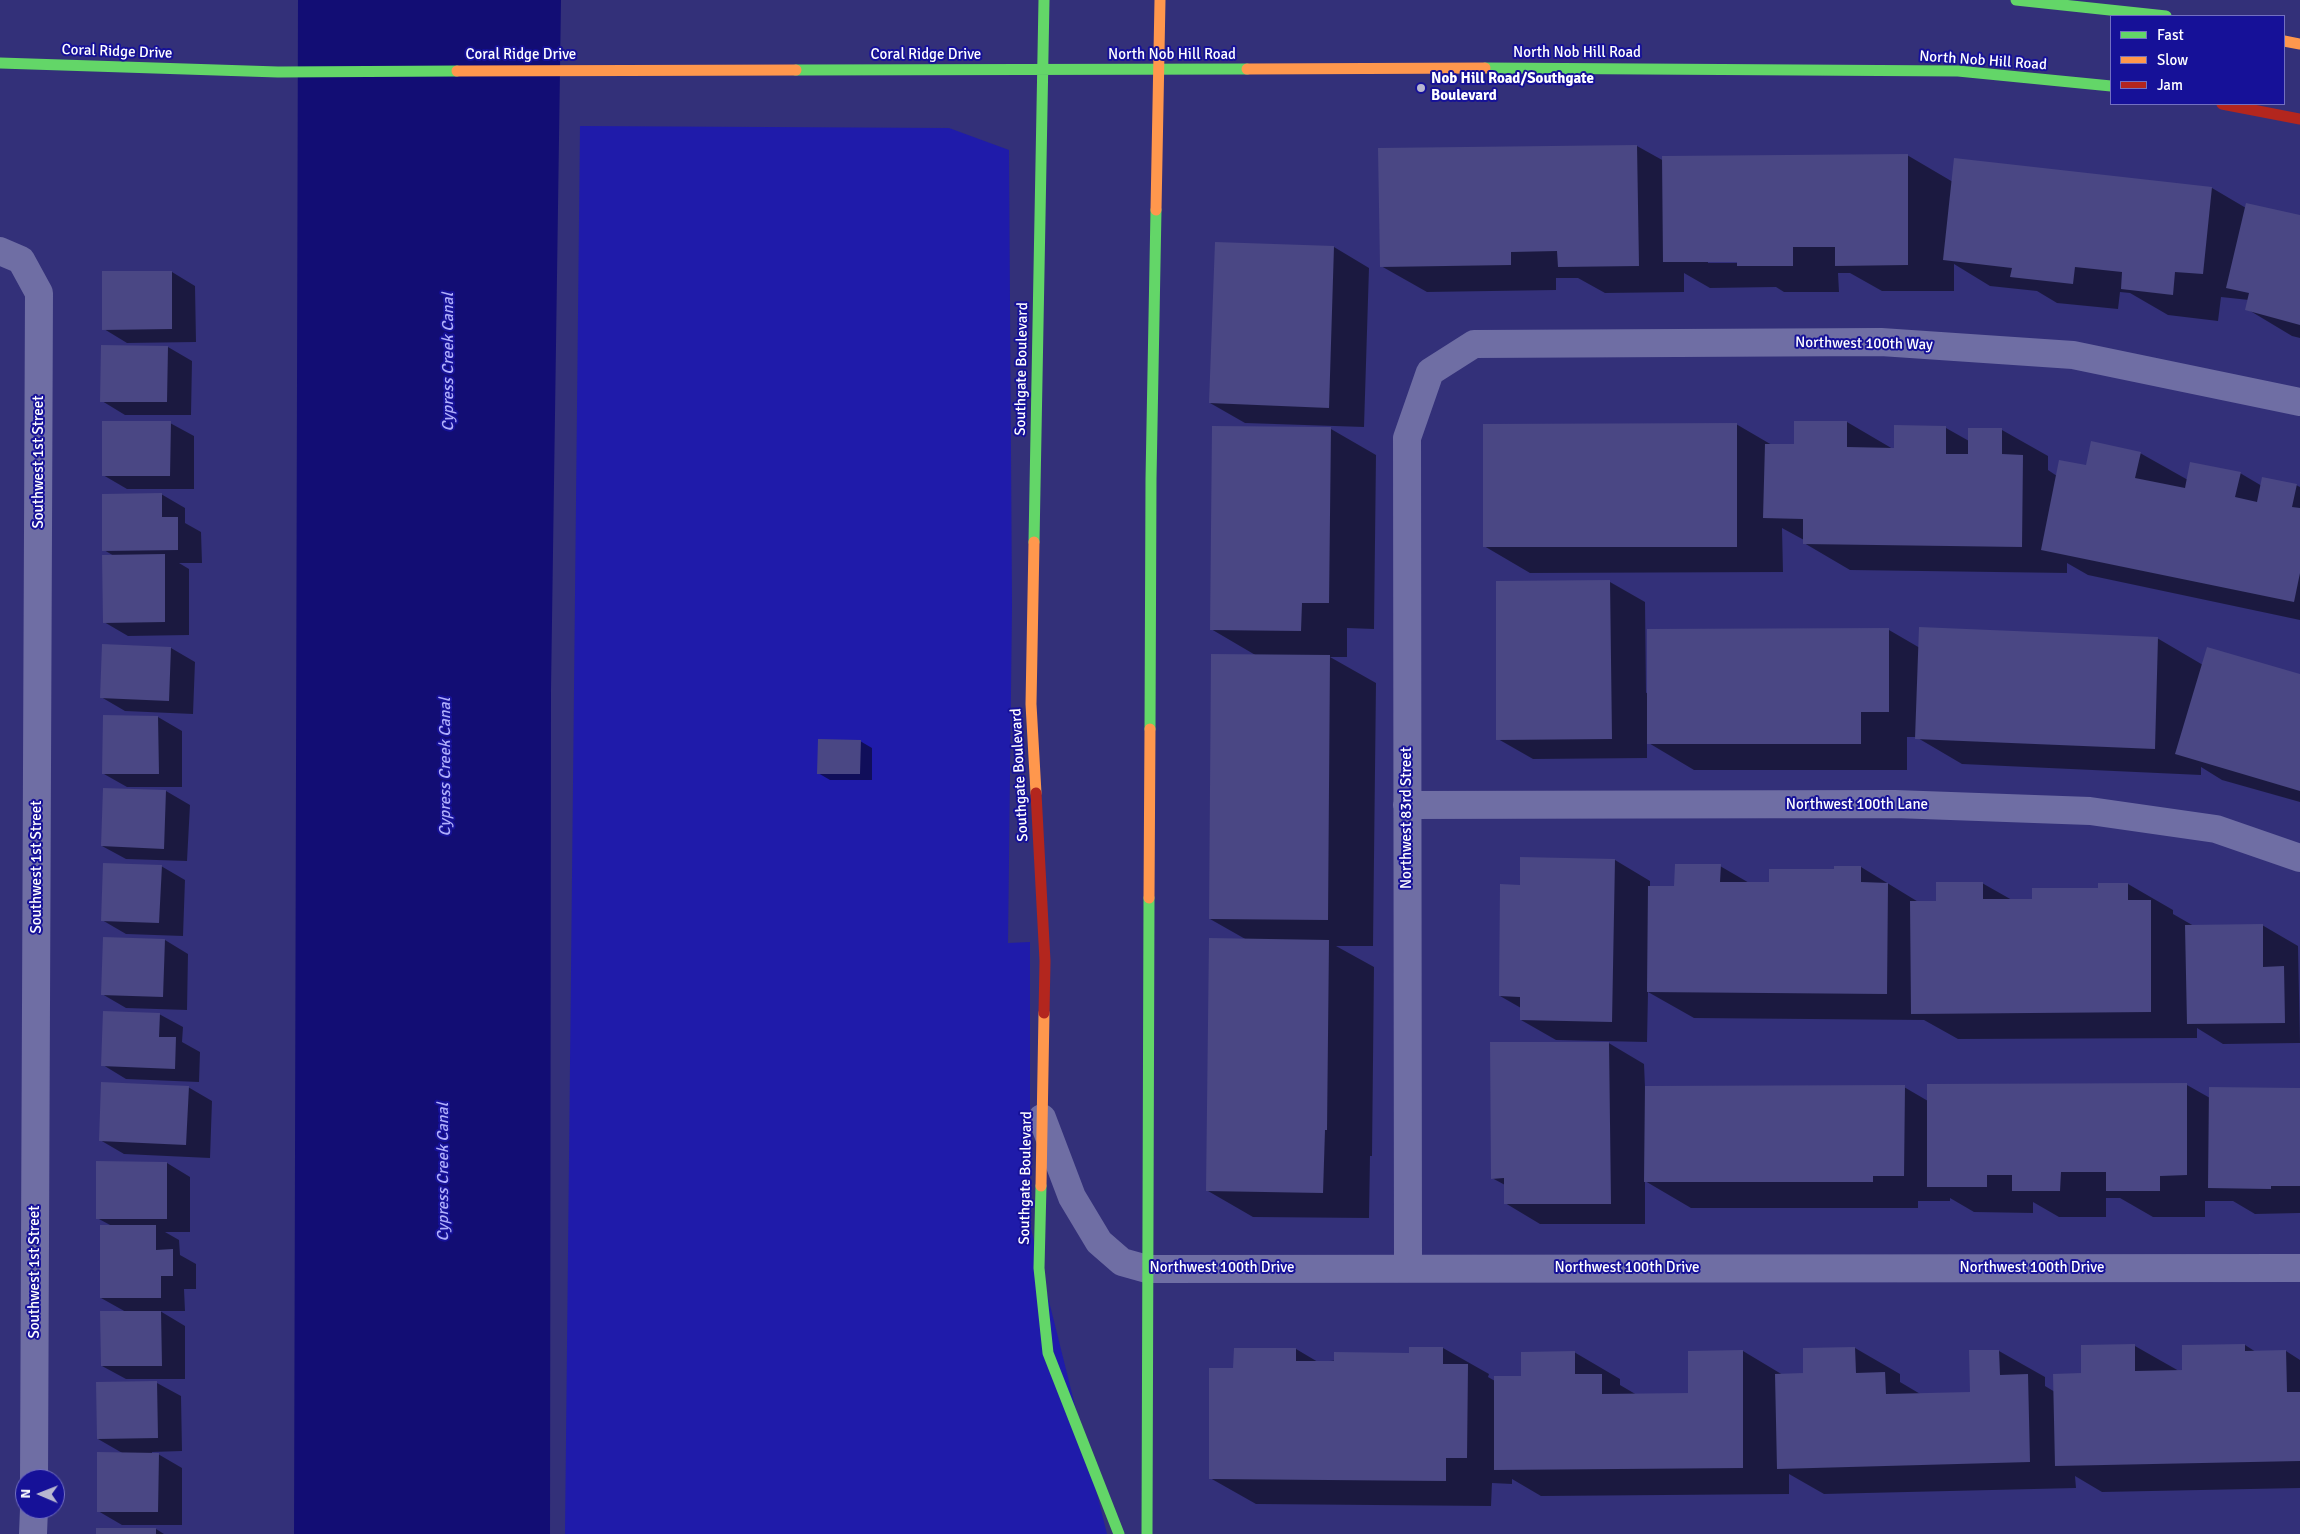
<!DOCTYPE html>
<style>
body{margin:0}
#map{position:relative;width:2300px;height:1534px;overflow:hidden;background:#333079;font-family:Signika,sans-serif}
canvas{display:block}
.legend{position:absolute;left:2110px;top:15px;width:175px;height:90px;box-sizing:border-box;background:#161198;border:1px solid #7370c1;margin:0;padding:6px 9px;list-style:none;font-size:15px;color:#fff}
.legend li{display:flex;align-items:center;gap:10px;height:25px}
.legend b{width:25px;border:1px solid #7370c1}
.north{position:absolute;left:15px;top:1469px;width:50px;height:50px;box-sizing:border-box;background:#161198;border:1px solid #7370c1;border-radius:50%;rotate:271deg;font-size:14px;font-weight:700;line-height:20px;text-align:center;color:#fff}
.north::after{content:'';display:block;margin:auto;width:18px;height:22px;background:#b8b7d0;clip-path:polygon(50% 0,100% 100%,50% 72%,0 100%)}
</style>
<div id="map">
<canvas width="2300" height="1534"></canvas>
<ul class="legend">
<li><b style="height:6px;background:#63d668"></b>Fast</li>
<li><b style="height:6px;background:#ff974d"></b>Slow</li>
<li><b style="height:6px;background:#b3261e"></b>Jam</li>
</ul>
<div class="north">N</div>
</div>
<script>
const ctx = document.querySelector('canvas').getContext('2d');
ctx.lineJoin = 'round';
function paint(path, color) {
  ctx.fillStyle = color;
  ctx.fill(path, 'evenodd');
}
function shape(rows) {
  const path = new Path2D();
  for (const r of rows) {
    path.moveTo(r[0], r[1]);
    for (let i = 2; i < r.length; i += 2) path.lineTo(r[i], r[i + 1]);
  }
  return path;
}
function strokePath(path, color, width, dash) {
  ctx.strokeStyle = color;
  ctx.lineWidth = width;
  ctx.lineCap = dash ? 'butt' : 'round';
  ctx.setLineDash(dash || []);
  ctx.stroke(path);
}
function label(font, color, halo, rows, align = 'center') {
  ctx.font = font + ' Signika,sans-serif';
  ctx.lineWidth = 4;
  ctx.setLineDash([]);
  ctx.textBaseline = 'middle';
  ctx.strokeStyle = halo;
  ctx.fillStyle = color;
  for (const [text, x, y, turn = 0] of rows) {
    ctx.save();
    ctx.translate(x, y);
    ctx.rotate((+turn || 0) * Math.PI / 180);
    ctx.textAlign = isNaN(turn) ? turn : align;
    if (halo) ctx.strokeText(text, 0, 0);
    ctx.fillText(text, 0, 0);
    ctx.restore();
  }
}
paint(shape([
 [580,126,949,128,1009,150,1012,606,1008,943,1030,942,1030,1225,1107,1534,565,1534]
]), '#1f1baa');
paint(shape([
 [298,0,561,0,551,689,550,1534,294,1534]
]), '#120d74');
paint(shape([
 [1637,146,1664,161,1907,155,1953,182,2212,188,2246,208,2300,216,2300,338,2292,336,2247,309,2249,300,2221,297,2218,321,2168,315,2130,293,2120,292,2118,309,2057,303,2037,291,1990,286,1954,264,1954,291,1882,291,1850,273,1838,273,1839,292,1784,292,1776,287,1710,288,1684,273,1684,292,1605,293,1578,278,1556,278,1556,290,1427,292,1381,266],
 [1708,260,1743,260,1743,263,1708,263],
 [1334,247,1369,268,1364,427,1245,423,1210,403],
 [172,272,195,286,196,342,127,343,104,329],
 [168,347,192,361,191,415,125,415,102,401],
 [1796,422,1847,422,1893,449,1946,428,1969,441,1970,429,2002,430,2048,456,2048,470,2057,476,2140,453,2188,480,2240,473,2262,486,2296,485,2300,487,2300,620,2088,575,2067,563,2067,573,1850,570,1804,543,1804,540,1782,528,1783,572,1530,573,1484,546,1736,424,1772,445,1795,446],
 [170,423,194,436,194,489,127,489,103,475],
 [1331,429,1376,455,1374,629,1347,628,1347,657,1330,657,1376,683,1373,946,1336,946,1374,967,1372,1156,1370,1156,1369,1218,1253,1217,1208,1191,1247,940,1210,919,1257,656,1211,629],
 [161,494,185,508,185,523,201,532,202,563,179,563,189,569,189,635,128,636,104,622,114,556,104,550],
 [1610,582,1645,602,1646,693,1889,630,1920,648,2157,638,2203,665,2300,676,2300,802,2222,780,2201,767,2201,775,1962,764,1916,737,1907,737,1907,770,1694,770,1647,742,1647,758,1533,759,1498,739,1497,583],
 [103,645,171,648,195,662,193,714,125,711,101,697],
 [104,716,158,717,182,731,182,787,127,787,104,774],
 [860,741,872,748,872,780,830,780,818,773],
 [166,791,190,805,187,861,126,859,102,846],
 [1615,860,1650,881,1650,887,1676,887,1720,866,1751,884,1770,884,1861,867,1920,903,1937,903,1982,883,2012,900,2033,900,2128,884,2173,910,2173,914,2194,926,2262,925,2298,946,2300,1043,2223,1044,2197,1028,2197,1038,1958,1039,1924,1020,1694,1018,1648,992,1647,1042,1556,1040,1521,1020,1521,1008,1500,996,1521,886],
 [161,866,185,880,183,936,126,934,102,920],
 [165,940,188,954,187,1010,126,1008,102,994],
 [159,1014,183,1027,182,1042,200,1052,199,1082,126,1079,103,1065],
 [1607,1042,1644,1064,1645,1087,1904,1087,1928,1101,2187,1085,2210,1098,2300,1089,2300,1213,2255,1214,2233,1201,2205,1201,2205,1217,2153,1217,2120,1198,2106,1198,2106,1217,2059,1217,2033,1202,2033,1213,1974,1212,1950,1198,1950,1201,1918,1201,1918,1208,1691,1208,1645,1181,1645,1224,1540,1224,1505,1203,1505,1185,1492,1178],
 [188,1087,212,1101,210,1158,124,1154,100,1140],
 [167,1163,190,1177,190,1232,165,1232,179,1240,180,1255,196,1264,196,1289,184,1289,185,1311,160,1311,185,1326,185,1379,126,1379,102,1366,126,1312,101,1298,112,1226,97,1218],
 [2245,1345,2256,1352,2286,1351,2300,1360,2300,1488,2102,1492,2075,1476,2076,1488,1824,1494,1789,1474,1789,1494,1541,1496,1512,1479,1512,1484,1492,1483,1491,1506,1256,1504,1210,1478,1235,1370,1296,1349,1318,1362,1410,1354,1443,1348,1489,1374,1488,1377,1495,1381,1522,1377,1574,1352,1620,1379,1620,1385,1637,1395,1690,1395,1743,1351,1783,1375,1805,1374,1855,1348,1900,1374,1900,1382,1922,1395,1971,1394,1970,1352,1999,1351,2045,1377,2045,1386,2055,1392,2135,1346,2179,1371],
 [157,1383,181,1396,182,1451,152,1452,152,1454,158,1454,182,1468,182,1525,122,1525,98,1511,124,1454,98,1439],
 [156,1529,164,1534,98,1534]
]), '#0007');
paint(shape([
 [1637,145,1639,266,1558,267,1557,251,1511,252,1511,265,1380,267,1378,148],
 [1908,154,1908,265,1835,266,1835,247,1793,247,1793,266,1737,266,1737,262,1663,262,1662,156],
 [1954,158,2212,187,2203,274,2175,272,2173,295,2121,289,2122,272,2075,267,2073,284,2010,277,2012,268,1943,260],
 [2246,203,2300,215,2300,325,2245,310,2249,293,2226,288],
 [1215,242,1334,246,1329,408,1209,403],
 [102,271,172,271,172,329,102,330],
 [101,345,168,346,167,402,100,402],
 [102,421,171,421,170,476,102,476],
 [1794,421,1847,421,1847,447,1894,448,1894,425,1946,426,1946,454,1968,454,1968,428,2002,428,2002,454,2023,455,2022,547,1803,544,1803,519,1763,518,1765,444,1794,444],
 [1737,423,1737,547,1483,547,1483,424],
 [1212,426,1331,427,1329,603,1302,603,1301,631,1210,630],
 [2091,441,2141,452,2135,478,2185,488,2190,462,2241,472,2235,497,2257,502,2262,477,2297,484,2292,507,2300,508,2300,573,2294,602,2041,550,2059,460,2086,465],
 [162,493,162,517,178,517,178,550,102,551,102,494],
 [165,554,165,622,103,623,102,555],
 [1610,580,1612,739,1496,740,1496,581],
 [1919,627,2158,637,2155,749,1915,739],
 [1889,628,1889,712,1861,712,1861,744,1647,744,1647,629],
 [102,644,171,647,169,701,100,698],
 [2207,647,2300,674,2300,791,2175,754],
 [1211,654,1330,655,1328,920,1209,919],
 [103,715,158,716,159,774,102,774],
 [818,739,861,740,860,774,817,774],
 [103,788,166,790,164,849,101,846],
 [1520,857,1615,859,1612,1022,1520,1020,1520,997,1499,996,1500,884,1520,885],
 [103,863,162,865,159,923,101,921],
 [1675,864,1721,864,1720,882,1769,882,1769,869,1834,869,1834,866,1861,866,1861,882,1888,883,1887,994,1647,992,1648,886,1674,886],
 [1936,882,1983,882,1983,899,2032,899,2032,888,2098,888,2098,883,2128,883,2128,900,2151,900,2151,1012,1911,1014,1910,901,1936,901],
 [2263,924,2263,967,2284,966,2285,1023,2187,1024,2185,925],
 [103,937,165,939,163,997,101,995],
 [1209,938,1329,940,1327,1130,1325,1130,1323,1193,1206,1191],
 [103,1011,160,1013,159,1037,176,1037,175,1069,101,1066],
 [1490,1042,1609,1042,1611,1204,1504,1204,1504,1178,1491,1179],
 [101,1082,189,1086,186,1145,99,1141],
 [2187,1083,2187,1175,2160,1176,2160,1191,2106,1191,2106,1172,2061,1172,2060,1191,2012,1191,2012,1175,1987,1175,1987,1187,1927,1187,1927,1084],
 [1905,1085,1904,1176,1873,1176,1873,1182,1644,1182,1645,1086],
 [2209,1087,2300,1088,2300,1186,2271,1186,2271,1189,2208,1188],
 [96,1161,167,1162,167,1219,96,1219],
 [100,1225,156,1225,156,1250,173,1249,173,1276,161,1276,161,1298,100,1298],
 [100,1311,161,1311,162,1366,101,1366],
 [2135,1344,2135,1371,2182,1370,2182,1345,2245,1344,2245,1351,2286,1350,2287,1392,2300,1392,2300,1461,2055,1466,2053,1374,2081,1373,2081,1345],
 [1409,1347,1443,1347,1443,1364,1468,1364,1467,1458,1446,1458,1446,1481,1209,1479,1209,1368,1233,1368,1234,1348,1296,1348,1296,1361,1334,1361,1334,1352,1409,1353],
 [1855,1347,1856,1373,1885,1372,1886,1394,1970,1392,1969,1350,1999,1350,2000,1375,2028,1374,2030,1462,1777,1469,1775,1374,1803,1373,1803,1348],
 [1743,1350,1743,1468,1494,1470,1494,1376,1521,1376,1521,1352,1575,1351,1575,1374,1602,1374,1602,1394,1688,1393,1688,1351],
 [157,1381,158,1438,97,1439,96,1382],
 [97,1452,159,1453,158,1512,97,1512],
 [96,1528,156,1528,156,1534,96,1534]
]), '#4a4784');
strokePath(shape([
 [0,251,21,260,39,293,34,1479],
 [1407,805,1895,804,2090,811,2216,829,2300,858],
 [1042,1118,1072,1197,1099,1242,1122,1262,1147,1269,2300,1268],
 [1408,1267,1407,438,1430,372,1474,344,1881,342,2073,355,2300,402],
 [33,1534,34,1509]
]), '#6f6ea4', 28);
strokePath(shape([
 [2016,0,2166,16],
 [0,63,278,72,457,71],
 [1485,68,1958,71,2111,86],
 [796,70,1247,69],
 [1034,542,1044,0],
 [1150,729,1151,479,1156,210],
 [1041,1186,1039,1268,1048,1353,1119,1534],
 [1147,1534,1149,898]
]), '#63d668', 11);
strokePath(shape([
 [2284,41,2300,44],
 [1247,69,1485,68],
 [457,71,796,70],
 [1156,210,1160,0],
 [1034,542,1031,704,1036,793],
 [1149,898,1150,729],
 [1041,1186,1044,1013]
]), '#ff974d', 11);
strokePath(shape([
 [2222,104,2300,119],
 [1036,793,1045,961,1044,1013]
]), '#b3261e', 11);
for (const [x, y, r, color] of [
 [1421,88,5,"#b8b7d0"]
]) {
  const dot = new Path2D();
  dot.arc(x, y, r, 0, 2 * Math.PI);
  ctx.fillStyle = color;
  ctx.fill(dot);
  strokePath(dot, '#161198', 2);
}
label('15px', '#fff', '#161198', [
 ["Coral Ridge Drive",117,52,2],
 ["North Nob Hill Road",1577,53],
 ["Coral Ridge Drive",521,55],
 ["Coral Ridge Drive",926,55],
 ["North Nob Hill Road",1172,55],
 ["North Nob Hill Road",1983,61,4],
 ["Northwest 100th Way",1864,344,1],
 ["Southgate Boulevard",1022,369,-89],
 ["Southwest 1st Street",39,462,-90],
 ["Southgate Boulevard",1020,775,-93],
 ["Northwest 100th Lane",1857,805],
 ["Northwest 83rd Street",1407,818,-90],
 ["Southwest 1st Street",37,867,-90],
 ["Southgate Boulevard",1026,1178,-89],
 ["Northwest 100th Drive",1222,1268],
 ["Northwest 100th Drive",1627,1268],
 ["Northwest 100th Drive",2032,1268],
 ["Southwest 1st Street",35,1272,-90]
]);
label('bold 15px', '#fff', '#161198', [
 ["Nob Hill Road/Southgate",1431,79],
 ["Boulevard",1431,96]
], 'left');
label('italic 16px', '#afaefb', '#161198', [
 ["Cypress Creek Canal",449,362,-90],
 ["Cypress Creek Canal",446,767,-90],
 ["Cypress Creek Canal",444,1172,-90]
]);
</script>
